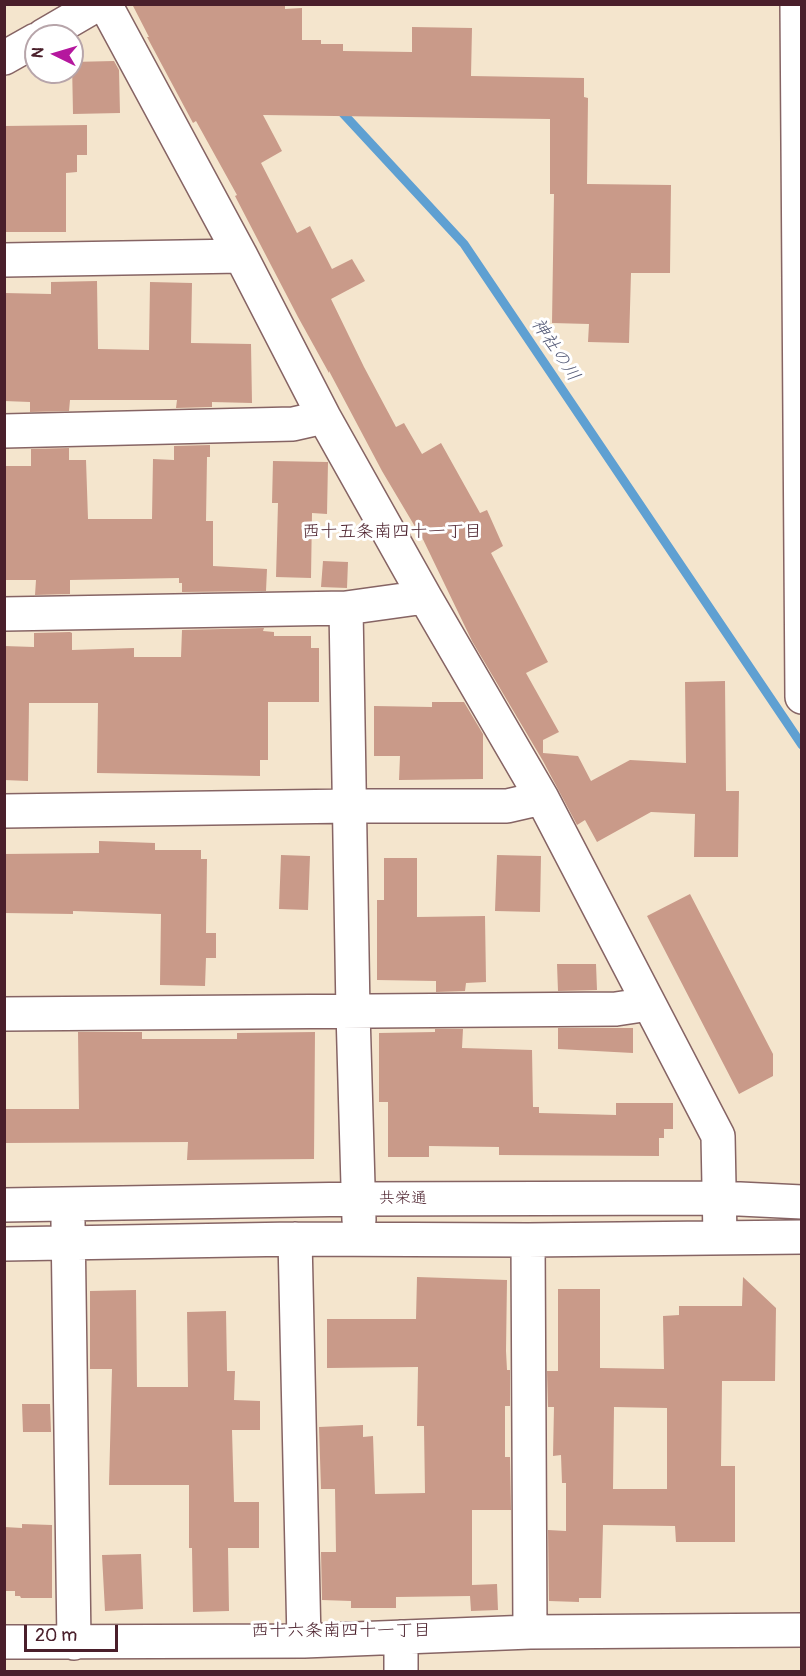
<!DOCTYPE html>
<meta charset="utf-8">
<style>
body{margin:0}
#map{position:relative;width:806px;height:1676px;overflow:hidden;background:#f4e5cd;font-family:Pangolin,sans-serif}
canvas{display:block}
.frame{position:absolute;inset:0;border:6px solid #4a1f2b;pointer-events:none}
.north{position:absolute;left:24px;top:24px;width:60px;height:60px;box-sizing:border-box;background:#fff;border:2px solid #b7a5aa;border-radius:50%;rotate:275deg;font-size:16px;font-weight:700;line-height:24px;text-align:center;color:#4a1f2b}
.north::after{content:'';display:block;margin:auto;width:21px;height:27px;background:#b5179e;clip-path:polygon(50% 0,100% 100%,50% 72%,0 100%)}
.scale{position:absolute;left:24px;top:1625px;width:94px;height:27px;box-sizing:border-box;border:3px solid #4a1f2b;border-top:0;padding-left:8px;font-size:18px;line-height:21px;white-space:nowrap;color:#4a1f2b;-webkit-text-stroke:4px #fff;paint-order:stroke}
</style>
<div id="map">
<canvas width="806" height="1676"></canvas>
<div class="frame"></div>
<div class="north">N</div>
<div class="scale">20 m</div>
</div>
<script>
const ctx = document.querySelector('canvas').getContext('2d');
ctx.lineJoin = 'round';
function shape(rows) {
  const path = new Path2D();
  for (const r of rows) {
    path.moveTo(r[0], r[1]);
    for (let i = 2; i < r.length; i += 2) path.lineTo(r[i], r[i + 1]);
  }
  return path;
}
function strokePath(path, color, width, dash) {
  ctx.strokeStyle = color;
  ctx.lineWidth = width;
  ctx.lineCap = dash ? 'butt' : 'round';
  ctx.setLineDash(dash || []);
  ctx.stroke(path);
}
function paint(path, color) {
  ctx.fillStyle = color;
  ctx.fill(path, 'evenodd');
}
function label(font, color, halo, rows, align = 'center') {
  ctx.font = font + ' Pangolin,"Klee One",sans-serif';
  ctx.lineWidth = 6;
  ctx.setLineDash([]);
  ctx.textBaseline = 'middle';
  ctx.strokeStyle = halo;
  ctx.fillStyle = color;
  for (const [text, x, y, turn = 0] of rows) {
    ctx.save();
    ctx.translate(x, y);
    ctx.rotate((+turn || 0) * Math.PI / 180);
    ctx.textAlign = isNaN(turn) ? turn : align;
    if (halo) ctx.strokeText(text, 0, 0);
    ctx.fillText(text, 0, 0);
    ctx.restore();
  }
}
strokePath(shape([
 [338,108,464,244,802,745]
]), '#5fa0d2', 9);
paint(shape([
 [132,4,285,4,285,9,302,8,302,40,321,40,321,44,343,44,343,51,412,52,412,27,472,28,471,76,584,78,584,97,588,98,587,184,671,185,670,273,631,273,629,343,588,342,589,324,552,323,554,194,550,194,550,119,263,115,282,151,261,163,297,233,310,226,332,269,352,259,365,281,331,299,364,367,396,427,404,423,422,454,441,443,480,513,487,510,503,546,491,553,548,662,526,673,559,732,543,740,543,753,578,756,591,781,630,760,686,763,685,682,725,681,726,791,739,791,738,857,694,857,695,814,651,812,597,842,585,820,577,825,543,761,472,641,418,529,417,530,382,471,329,371,329,373,298,317,235,196,237,195,196,121,193,123,147,37,149,37],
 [114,61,119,70,120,113,73,114,72,62],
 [87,125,87,155,77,155,77,172,66,173,66,232,4,232,4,126],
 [97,281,98,349,149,350,150,282,192,283,191,343,251,344,252,403,212,402,212,407,176,408,177,400,70,400,69,411,30,412,30,402,4,401,4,293,51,294,51,282],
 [210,445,210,457,207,457,206,521,213,521,213,566,267,569,266,591,182,592,182,583,179,583,179,578,70,580,70,594,35,595,36,580,4,580,4,466,31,466,31,449,69,448,69,460,86,460,88,519,152,519,153,459,174,460,174,446],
 [273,461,328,462,327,514,312,513,311,578,276,577,278,503,272,503],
 [323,561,348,562,347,588,321,587],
 [264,628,263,631,274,632,274,636,311,636,311,648,319,648,319,702,268,702,268,760,260,760,260,776,97,773,98,703,29,703,28,781,4,780,4,646,34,647,34,633,70,632,72,633,72,650,134,648,134,657,181,657,182,630],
 [432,702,464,702,483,734,483,779,399,780,400,756,374,756,374,706,432,707],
 [99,841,155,843,155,850,201,850,201,859,207,859,206,933,216,933,216,958,206,958,205,986,160,985,161,914,73,911,73,914,4,913,4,854,99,853],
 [281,855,310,856,308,910,279,909],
 [497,855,541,856,540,912,495,911],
 [384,858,417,858,417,917,485,916,486,982,466,983,465,991,436,992,436,981,377,980,377,900,384,900],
 [690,894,773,1054,773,1076,739,1094,647,916],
 [557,964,596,964,597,990,558,991],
 [558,1028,633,1028,633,1053,558,1049],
 [435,1029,463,1029,462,1048,532,1050,533,1107,539,1107,539,1113,616,1115,616,1103,673,1103,673,1129,664,1129,664,1138,659,1138,659,1156,499,1155,499,1147,429,1146,429,1157,388,1157,388,1102,379,1102,379,1033,435,1032],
 [78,1032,142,1032,142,1039,237,1039,237,1033,315,1032,314,1159,187,1160,188,1142,4,1143,4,1109,79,1109],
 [417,1277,507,1280,506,1351,507,1370,510,1370,510,1406,505,1406,505,1457,510,1457,511,1510,472,1510,472,1585,497,1584,498,1610,471,1611,470,1596,396,1597,396,1608,351,1608,351,1601,322,1600,321,1552,336,1552,335,1489,321,1489,319,1427,363,1425,363,1437,373,1436,375,1494,425,1493,424,1426,417,1426,418,1367,327,1368,327,1319,416,1319],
 [743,1277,776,1308,775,1381,722,1381,721,1466,735,1466,735,1542,676,1542,675,1526,603,1525,601,1598,579,1598,579,1602,549,1601,548,1530,566,1531,566,1483,562,1483,561,1455,553,1456,554,1407,548,1407,547,1371,558,1371,558,1289,600,1289,600,1368,664,1369,663,1316,679,1315,679,1306,742,1306],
 [614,1407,667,1408,667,1489,613,1489],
 [136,1290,137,1387,188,1387,187,1312,226,1311,227,1371,235,1371,234,1400,260,1401,260,1430,232,1430,234,1502,259,1502,259,1548,228,1548,229,1611,193,1612,192,1548,189,1548,189,1485,109,1485,112,1369,90,1369,90,1291],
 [22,1404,50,1404,51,1432,23,1432],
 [22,1524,52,1525,52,1598,21,1598,20,1596,15,1596,15,1591,4,1591,4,1527,22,1528],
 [141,1554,143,1609,105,1611,102,1555]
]), '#c99a89');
const minor = shape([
 [105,4,241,256,324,417,425,597,542,798,718,1136,720,1237],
 [797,4,802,697],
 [43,36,98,4],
 [4,58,36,40],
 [4,260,241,256],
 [4,431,293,424,324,417],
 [346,608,353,1012,359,1220],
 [4,614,346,608,425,597],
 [4,811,350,806,507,806,542,798],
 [4,1014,616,1009,649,1004],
 [4,1205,359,1199,719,1198,802,1202],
 [68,1222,74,1643],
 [295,1239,304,1641],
 [528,1240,530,1632],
 [4,1244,295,1239,528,1240,802,1237],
 [401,1637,401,1672],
 [4,1642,304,1641,530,1632,802,1630]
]);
strokePath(minor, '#866464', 36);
strokePath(minor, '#fff', 33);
label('16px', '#4a1f2b', '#fff', [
 ["共栄通",403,1199]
]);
label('italic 18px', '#535976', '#fff', [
 ["神社の川",555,350,56]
]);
label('18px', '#4a1f2b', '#fff', [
 ["西十五条南四十一丁目",392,532],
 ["西十六条南四十一丁目",341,1631]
]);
</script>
